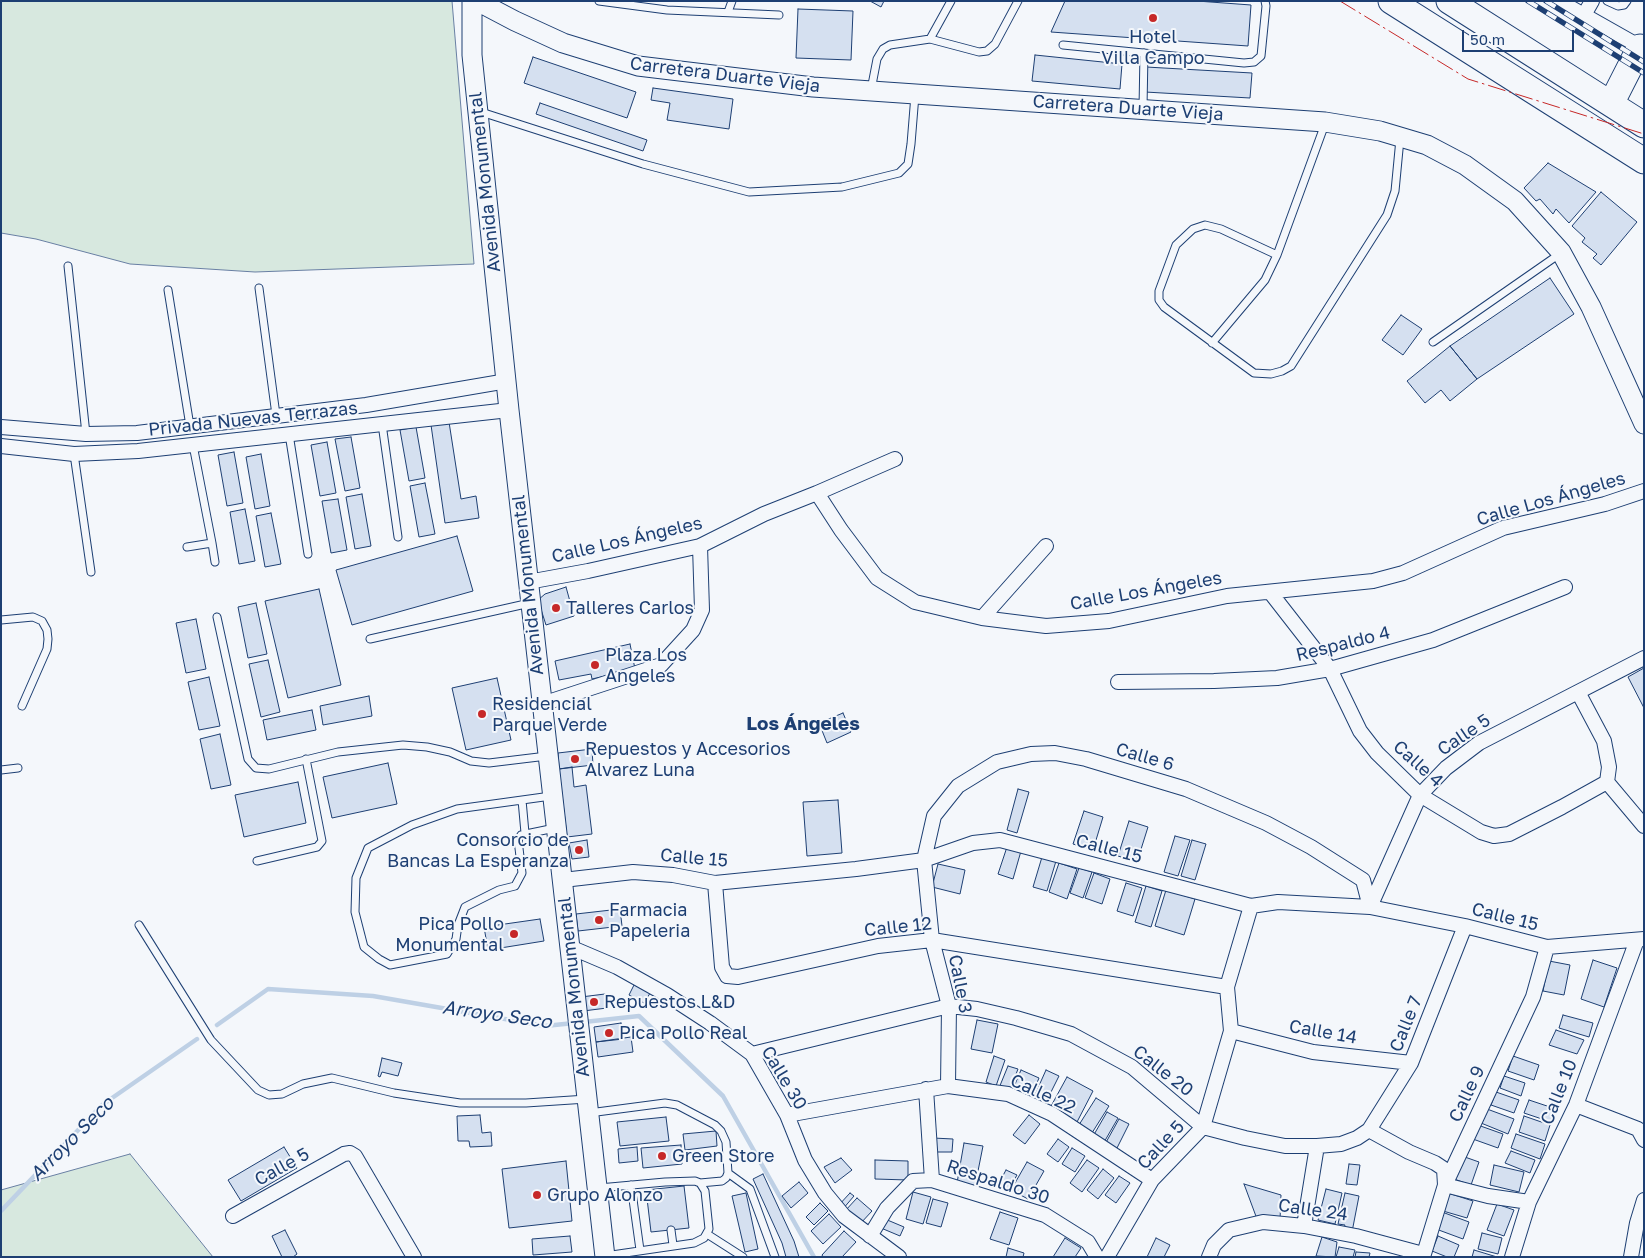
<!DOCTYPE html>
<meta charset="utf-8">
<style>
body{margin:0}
#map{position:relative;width:1645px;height:1258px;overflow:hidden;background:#f4f7fb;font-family:"Golos Text",sans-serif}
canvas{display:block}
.frame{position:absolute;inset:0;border:2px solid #1d3f73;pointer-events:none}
.scale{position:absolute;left:1462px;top:30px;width:112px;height:22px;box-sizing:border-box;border:2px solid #1d3f73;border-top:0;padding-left:6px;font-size:15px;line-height:18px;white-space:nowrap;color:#1d3f73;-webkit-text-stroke:4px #f4f7fb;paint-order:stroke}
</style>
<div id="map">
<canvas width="1645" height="1258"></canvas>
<div class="frame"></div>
<div class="scale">50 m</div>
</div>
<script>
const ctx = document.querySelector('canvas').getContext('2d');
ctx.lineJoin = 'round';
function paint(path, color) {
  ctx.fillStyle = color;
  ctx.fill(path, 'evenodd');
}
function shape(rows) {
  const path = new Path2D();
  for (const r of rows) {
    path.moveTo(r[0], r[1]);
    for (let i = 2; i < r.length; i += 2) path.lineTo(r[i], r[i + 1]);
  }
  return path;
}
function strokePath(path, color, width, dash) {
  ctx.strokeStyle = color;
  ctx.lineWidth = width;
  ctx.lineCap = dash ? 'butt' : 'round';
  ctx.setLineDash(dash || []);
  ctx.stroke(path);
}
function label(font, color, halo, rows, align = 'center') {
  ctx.font = font + ' "Golos Text",sans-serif';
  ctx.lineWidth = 4;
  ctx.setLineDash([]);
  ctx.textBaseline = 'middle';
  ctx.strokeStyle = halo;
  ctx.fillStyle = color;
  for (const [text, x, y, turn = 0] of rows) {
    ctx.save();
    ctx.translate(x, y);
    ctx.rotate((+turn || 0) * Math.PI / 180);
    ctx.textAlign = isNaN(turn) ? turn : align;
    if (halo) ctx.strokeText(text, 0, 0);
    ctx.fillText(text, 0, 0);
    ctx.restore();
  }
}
const green = shape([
 [1,1,452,1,474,264,255,272,130,264,36,239,1,233,1,1],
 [130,1154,213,1257,1,1257,1,1190,130,1154]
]);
paint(green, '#d7e8df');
strokePath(green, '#687fa3', 1);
strokePath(shape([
 [584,1022,639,1016,723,1096,814,1257],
 [217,1025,268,989,373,996,545,1026,574,1023],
 [1,1211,102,1105,197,1039]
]), '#bed0e5', 4.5);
const building = shape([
 [870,1,884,1,881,7,870,1],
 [1065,1,1197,1,1251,5,1248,46,1051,32,1065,1],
 [798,9,853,11,851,60,796,58,798,9],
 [1035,55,1122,64,1120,89,1032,81,1035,55],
 [533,57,636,92,627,118,524,83,533,57],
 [1146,67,1252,73,1250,98,1145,92,1146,67],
 [653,88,733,99,729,129,667,120,670,103,651,100,653,88],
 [540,103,647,140,643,151,536,114,540,103],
 [1548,163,1596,192,1569,223,1556,209,1553,214,1540,199,1536,201,1524,188,1548,163],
 [1601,192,1637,222,1601,265,1593,258,1597,254,1582,242,1585,238,1572,226,1601,192],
 [1550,278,1574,314,1477,379,1450,346,1550,278],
 [1401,315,1422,329,1403,355,1382,340,1401,315],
 [1450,346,1477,379,1450,401,1441,390,1425,403,1407,381,1450,346],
 [449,422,461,499,476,496,479,518,445,523,431,425,449,422],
 [416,427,425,478,409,481,400,430,416,427],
 [351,437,360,488,345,491,335,439,351,437],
 [327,442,336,493,320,496,311,445,327,442],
 [234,452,243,503,227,506,218,455,234,452],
 [261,454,270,506,255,509,246,457,261,454],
 [425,483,435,534,419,537,410,486,425,483],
 [362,494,371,546,355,549,346,497,362,494],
 [338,499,347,550,331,553,322,501,338,499],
 [245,509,255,561,239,564,230,512,245,509],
 [271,513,281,564,265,567,256,516,271,513],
 [457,536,473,591,352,625,336,570,457,536],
 [566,587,574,616,546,625,538,600,545,594,566,587],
 [319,589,341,685,288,698,265,601,319,589],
 [256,603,267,654,248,658,238,607,256,603],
 [196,619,206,669,186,673,176,623,196,619],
 [630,644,635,669,592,679,591,674,559,680,555,661,630,644],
 [268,660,280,712,261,717,249,664,268,660],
 [1644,668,1644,708,1628,677,1644,668],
 [209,677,220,726,199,730,188,682,209,677],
 [497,678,511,740,466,750,452,688,497,678],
 [369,696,372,716,323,725,320,706,369,696],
 [312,710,316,730,267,740,263,720,312,710],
 [843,713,851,732,827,743,819,723,843,713],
 [220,734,231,785,211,789,200,739,220,734],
 [592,749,593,765,559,769,558,753,592,749],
 [388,763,397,804,332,818,323,777,388,763],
 [572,767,574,787,586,785,592,834,567,837,559,769,572,767],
 [298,782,306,823,244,837,235,795,298,782],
 [1018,789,1029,792,1017,833,1007,830,1018,789],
 [838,800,842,853,807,856,803,802,838,800],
 [1084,811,1103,817,1093,850,1073,844,1084,811],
 [1129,821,1148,827,1137,862,1118,856,1129,821],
 [1175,836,1190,840,1178,876,1164,872,1175,836],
 [587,840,589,857,572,859,569,843,587,840],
 [1192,840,1206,844,1195,880,1181,876,1192,840],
 [1007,847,1021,851,1013,879,998,874,1007,847],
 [1042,857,1056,861,1047,891,1033,887,1042,857],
 [1059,863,1077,869,1067,899,1049,892,1059,863],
 [938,864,965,870,960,894,932,887,938,864],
 [1079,868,1092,872,1083,898,1070,893,1079,868],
 [1094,873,1110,879,1102,904,1085,898,1094,873],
 [1126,883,1142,888,1133,916,1117,911,1126,883],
 [1146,886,1162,891,1151,927,1135,922,1146,886],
 [1166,890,1195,899,1184,935,1155,926,1166,890],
 [620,909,622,926,578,931,576,914,620,909],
 [540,919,544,941,488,950,484,927,540,919],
 [1593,960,1617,968,1604,1007,1581,999,1593,960],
 [1549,961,1570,965,1564,995,1543,991,1549,961],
 [636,981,652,990,644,1003,629,995,636,981],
 [605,994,607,1008,583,1011,581,997,605,994],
 [1563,1015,1593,1023,1589,1037,1559,1028,1563,1015],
 [977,1020,998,1024,992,1053,971,1049,977,1020],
 [621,1023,623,1039,596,1042,594,1027,621,1023],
 [1556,1030,1584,1040,1577,1054,1549,1045,1556,1030],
 [631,1037,633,1052,598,1057,596,1042,631,1037],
 [994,1056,1005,1060,996,1086,986,1082,994,1056],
 [1513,1056,1539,1065,1534,1080,1508,1071,1513,1056],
 [382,1058,402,1063,398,1076,382,1072,380,1077,378,1076,382,1058],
 [1008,1066,1018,1069,1009,1092,999,1088,1008,1066],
 [1021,1070,1039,1078,1031,1097,1013,1089,1021,1070],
 [1046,1070,1059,1076,1045,1104,1033,1099,1046,1070],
 [1504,1076,1525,1083,1521,1096,1500,1088,1504,1076],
 [1067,1077,1093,1091,1077,1122,1050,1108,1067,1077],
 [1496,1092,1519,1100,1514,1113,1491,1105,1496,1092],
 [1096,1098,1109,1106,1090,1136,1077,1128,1096,1098],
 [1529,1100,1556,1109,1551,1122,1524,1113,1529,1100],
 [1487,1109,1514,1119,1508,1134,1481,1123,1487,1109],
 [1107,1112,1118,1118,1103,1144,1092,1138,1107,1112],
 [480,1115,482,1133,491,1132,492,1146,470,1147,469,1141,458,1141,457,1116,480,1115],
 [1029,1115,1040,1124,1025,1144,1013,1135,1029,1115],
 [1524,1116,1550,1125,1545,1141,1519,1132,1524,1116],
 [666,1117,669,1141,620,1146,617,1122,666,1117],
 [1119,1119,1129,1124,1115,1152,1104,1146,1119,1119],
 [1475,1124,1503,1134,1498,1148,1470,1138,1475,1124],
 [716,1131,717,1146,685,1150,683,1134,716,1131],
 [1516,1134,1545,1144,1540,1159,1511,1148,1516,1134],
 [933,1138,953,1139,952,1152,933,1152,933,1138],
 [1058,1139,1069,1147,1058,1162,1047,1154,1058,1139],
 [964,1143,983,1146,975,1186,957,1183,964,1143],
 [681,1145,682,1164,643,1168,641,1148,681,1145],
 [284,1147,297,1168,241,1201,228,1180,284,1147],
 [637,1147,638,1161,619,1163,618,1149,637,1147],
 [1072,1148,1085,1156,1075,1172,1062,1164,1072,1148],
 [1511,1151,1535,1160,1530,1173,1505,1163,1511,1151],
 [1462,1156,1479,1162,1471,1185,1454,1179,1462,1156],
 [841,1158,852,1170,835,1183,824,1167,841,1158],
 [875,1160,908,1161,908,1180,875,1179,875,1160],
 [1087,1160,1099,1168,1082,1192,1070,1183,1087,1160],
 [566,1161,572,1221,509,1228,502,1169,566,1161],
 [1027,1162,1044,1171,1028,1199,1011,1190,1027,1162],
 [1349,1164,1360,1165,1357,1185,1346,1184,1349,1164],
 [1494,1165,1524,1172,1519,1192,1490,1185,1494,1165],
 [1103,1169,1114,1178,1098,1199,1087,1190,1103,1169],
 [1006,1170,1017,1175,1008,1191,998,1185,1006,1170],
 [763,1174,794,1241,799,1257,786,1257,782,1243,753,1179,763,1174],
 [1119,1176,1130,1183,1116,1203,1105,1195,1119,1176],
 [799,1182,808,1193,791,1208,782,1196,799,1182],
 [1244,1184,1281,1195,1280,1220,1257,1219,1244,1184],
 [684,1186,689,1228,651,1232,646,1190,684,1186],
 [1326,1189,1342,1193,1335,1224,1318,1220,1326,1189],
 [913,1192,931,1197,923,1224,906,1219,913,1192],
 [746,1193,758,1249,745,1252,732,1196,746,1193],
 [850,1193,854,1196,842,1210,838,1206,850,1193],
 [1345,1193,1359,1196,1352,1232,1343,1230,1345,1225,1338,1224,1345,1193],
 [1448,1193,1473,1201,1467,1218,1443,1211,1448,1193],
 [857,1198,872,1211,860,1224,845,1211,857,1198],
 [933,1199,948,1203,941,1227,926,1223,933,1199],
 [820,1203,828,1211,814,1225,806,1217,820,1203],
 [1497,1204,1514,1210,1504,1236,1487,1230,1497,1204],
 [1000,1212,1018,1218,1009,1245,990,1239,1000,1212],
 [1442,1212,1469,1222,1463,1239,1436,1229,1442,1212],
 [829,1214,841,1227,823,1244,811,1231,829,1214],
 [885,1219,904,1227,900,1236,881,1228,885,1219],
 [285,1230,297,1254,293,1257,282,1257,272,1236,285,1230],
 [844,1231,856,1242,842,1257,823,1257,822,1255,844,1231],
 [1482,1233,1502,1238,1498,1254,1478,1249,1482,1233],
 [570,1236,572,1252,533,1255,532,1239,570,1236],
 [1438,1236,1459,1245,1454,1257,1447,1257,1432,1251,1438,1236],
 [1322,1237,1337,1242,1335,1257,1316,1256,1322,1237],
 [1065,1238,1081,1248,1075,1257,1053,1257,1065,1238],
 [1156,1238,1170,1245,1164,1257,1147,1257,1156,1238],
 [1339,1247,1355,1250,1353,1257,1336,1257,1339,1247],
 [1008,1248,1024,1253,1023,1257,1006,1257,1008,1248],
 [1474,1250,1497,1257,1472,1257,1474,1250],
 [1356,1252,1370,1253,1369,1257,1355,1257,1356,1252]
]);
paint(building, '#d5e0f0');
strokePath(building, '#1d3f73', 1);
const service = shape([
 [599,1,667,10,779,15],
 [1607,1,1618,6,1624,5,1627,1],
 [728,12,732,1],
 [930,39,951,1],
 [1063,45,1244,63,1254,62,1261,56,1266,6,1265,1],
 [871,90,877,59,883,49,890,45,930,39,979,52,987,51,995,44,1018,1],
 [1143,108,1144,53],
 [481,112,643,164,749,192,842,187,899,173,908,164,911,144,915,95],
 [1277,255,1221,229,1205,225,1193,229,1176,245,1159,291,1159,300,1164,307,1254,373,1271,374,1282,371,1291,366,1387,215,1395,191,1400,139],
 [68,266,86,434],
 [259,288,276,415],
 [168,290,190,426],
 [1433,342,1561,253],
 [1212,343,1265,280,1277,255,1325,124],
 [382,424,398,537],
 [289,434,308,554],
 [193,445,212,543,215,562],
 [74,454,91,572],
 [187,547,212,543],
 [217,617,248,759,256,768,269,769,338,752,403,745,427,747,450,752,471,761,489,763,547,756],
 [1,620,33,617,42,621,47,630,48,639,47,649,22,706],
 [370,639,530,603],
 [1,770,18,768],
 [551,796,457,809,412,825,368,848,356,878,355,912,364,947,379,959,390,965,447,954,456,939,458,925,465,907,499,890,515,886,522,873,518,840,521,835,555,828],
 [522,800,525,833],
 [257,861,317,847,322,841,306,759],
 [139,925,211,1040,258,1090,269,1095,282,1094,303,1084,332,1078,394,1093,460,1103,526,1103,587,1099],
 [589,1113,665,1103,677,1105,715,1125,721,1131,726,1142,728,1173,726,1178,722,1181,700,1183],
 [728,1173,750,1189,775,1257],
 [631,1185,640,1250],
 [599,1188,665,1182,695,1181,700,1183,705,1191,709,1229,704,1238,694,1243,605,1256],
 [671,1230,673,1245],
 [707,1234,743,1257]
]);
const minor = shape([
 [1559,1,1644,49],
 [1584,15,1592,1],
 [1,427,86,434,137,433,366,405,507,381],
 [1,446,74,454,138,451,509,410],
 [817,493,895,459],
 [528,582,588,571,700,546,764,514,817,493,841,530,877,578,915,602,982,618,1046,626,1109,621,1227,596,1373,581,1403,573,1503,528,1605,504,1644,491],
 [1270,592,1330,669,1360,731,1377,753,1420,795,1481,832,1494,836,1509,834,1562,807,1607,782],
 [982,618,1046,546],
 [1118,682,1214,681,1277,678,1330,669,1433,640,1565,587],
 [1578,692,1604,741,1609,767,1607,782,1644,826],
 [542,704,661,665,693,630,702,610,700,546],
 [563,880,633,872,673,875,715,883,856,869,924,860,973,843,1000,840,1251,906,1278,902,1370,907,1465,926,1547,947,1644,939],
 [715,883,722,967,727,976,738,977,878,946,932,940,1227,987],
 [1370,907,1420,795,1446,768,1479,743,1644,658],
 [570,947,617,967,667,995,710,1023,752,1054,787,1115,805,1160,825,1193,844,1216,899,1257],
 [1231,1031,1313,1052,1411,1063],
 [752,1054,949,1006,977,1009,1016,1018,1071,1034,1132,1067,1203,1127,1245,1138,1285,1146,1317,1146,1341,1144,1357,1138,1369,1130,1411,1063,1465,926],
 [948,1086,949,1006,932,940,924,860,934,816,958,786,997,762,1031,754,1055,753,1086,759,1186,789,1266,823,1311,847,1363,880,1370,907],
 [926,1089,932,1180],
 [1576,1105,1638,1129,1644,1140],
 [787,1115,948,1086,1008,1094,1052,1114,1152,1180],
 [1369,1130,1409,1152,1435,1163,1444,1169,1445,1185,1488,1196,1529,1202],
 [233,1216,344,1154,350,1153,355,1156,414,1257],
 [1304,1226,1317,1146],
 [870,1236,887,1208,913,1181,932,1180,1045,1215,1088,1242,1097,1257],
 [1107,1257,1152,1180,1203,1127,1231,1031,1227,987,1251,906],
 [1209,1257,1214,1245,1229,1230,1263,1222,1304,1226,1356,1236,1423,1254],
 [1423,1257,1445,1185,1533,997,1547,947],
 [1512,1257,1529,1202,1576,1105,1637,940],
 [1631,1257,1637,1223,1644,1200]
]);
const secondary = shape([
 [472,1,472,55,509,410,605,1257],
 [477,1,515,21,563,43,638,66,813,87,1325,122,1380,131,1427,145,1465,165,1515,201,1561,252,1591,307,1644,424]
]);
const motorway = shape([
 [1391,1,1644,161],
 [1449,1,1644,125],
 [1611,104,1640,47]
]);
strokePath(service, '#1d3f73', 9);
strokePath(minor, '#1d3f73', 16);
strokePath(secondary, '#1d3f73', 21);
strokePath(motorway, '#1d3f73', 27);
strokePath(service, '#f4f7fb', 7);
strokePath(minor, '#f4f7fb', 14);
strokePath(secondary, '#f4f7fb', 19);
strokePath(motorway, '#f4f7fb', 25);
const rail = shape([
 [1528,1,1644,73],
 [1546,1,1644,62]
]);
strokePath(rail, '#1d3f73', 5.5);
strokePath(rail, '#f4f7fb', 4, [11]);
strokePath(shape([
 [1340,1,1468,79,1644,134]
]), '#c62828', 1, [18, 4, 2.5, 4]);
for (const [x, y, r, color] of [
 [1153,18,5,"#c62828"],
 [556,608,5,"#c62828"],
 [595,665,5,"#c62828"],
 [482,714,5,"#c62828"],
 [575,759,5,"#c62828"],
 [579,850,5,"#c62828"],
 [599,920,5,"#c62828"],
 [514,934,5,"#c62828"],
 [594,1002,5,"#c62828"],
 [609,1033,5,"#c62828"],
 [662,1156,5,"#c62828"],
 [537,1195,5,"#c62828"]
]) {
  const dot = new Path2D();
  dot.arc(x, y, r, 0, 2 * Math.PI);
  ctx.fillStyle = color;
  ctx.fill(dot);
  strokePath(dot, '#f4f7fb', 2);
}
label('18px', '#1d3f73', '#f4f7fb', [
 ["Hotel",1153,37,"center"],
 ["Villa Campo",1153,58,"center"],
 ["Talleres Carlos",566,608],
 ["Plaza Los",605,655],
 ["Angeles",605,676],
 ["Residencial",492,704],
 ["Parque Verde",492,725],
 ["Repuestos y Accesorios",585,749],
 ["Alvarez Luna",585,770],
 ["Consorcio de",569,840,"right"],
 ["Bancas La Esperanza",569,861,"right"],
 ["Farmacia",609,910],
 ["Papeleria",609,931],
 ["Pica Pollo",504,924,"right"],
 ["Monumental",504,945,"right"],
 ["Repuestos L&D",604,1002],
 ["Pica Pollo Real",619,1033],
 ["Green Store",672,1156],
 ["Grupo Alonzo",547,1195]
], 'left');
label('18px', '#1d3f73', '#f4f7fb', [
 ["Carretera Duarte Vieja",725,75,7],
 ["Carretera Duarte Vieja",1128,108,4],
 ["Avenida Monumental",485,182,-96],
 ["Privada Nuevas Terrazas",253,419,-6],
 ["Calle Los Ángeles",1551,499,-16],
 ["Calle Los Ángeles",627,540,-13],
 ["Avenida Monumental",528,585,-96],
 ["Calle Los Ángeles",1146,591,-10],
 ["Respaldo 4",1343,644,-14],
 ["Calle 5",1464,735,-34],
 ["Calle 6",1145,757,16],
 ["Calle 4",1418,764,42],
 ["Calle 15",1109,849,15],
 ["Calle 15",694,858,5],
 ["Calle 15",1505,917,14],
 ["Calle 12",898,927,-6],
 ["Calle 3",960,984,79],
 ["Avenida Monumental",574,987,-96],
 ["Calle 7",1406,1024,-68],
 ["Calle 14",1323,1032,10],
 ["Calle 20",1163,1071,38],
 ["Calle 30",784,1078,59],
 ["Calle 10",1559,1092,-68],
 ["Calle 22",1043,1094,25],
 ["Calle 9",1467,1094,-65],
 ["Calle 5",1161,1145,-47],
 ["Calle 5",282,1167,-29],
 ["Respaldo 30",998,1182,18],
 ["Calle 24",1313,1210,8]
]);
label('bold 19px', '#1d3f73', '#f4f7fb', [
 ["Los Ángeles",803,724]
]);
label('italic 19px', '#1d3f73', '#f4f7fb', [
 ["Arroyo Seco",497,1015,8],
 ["Arroyo Seco",72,1139,-45]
]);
</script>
